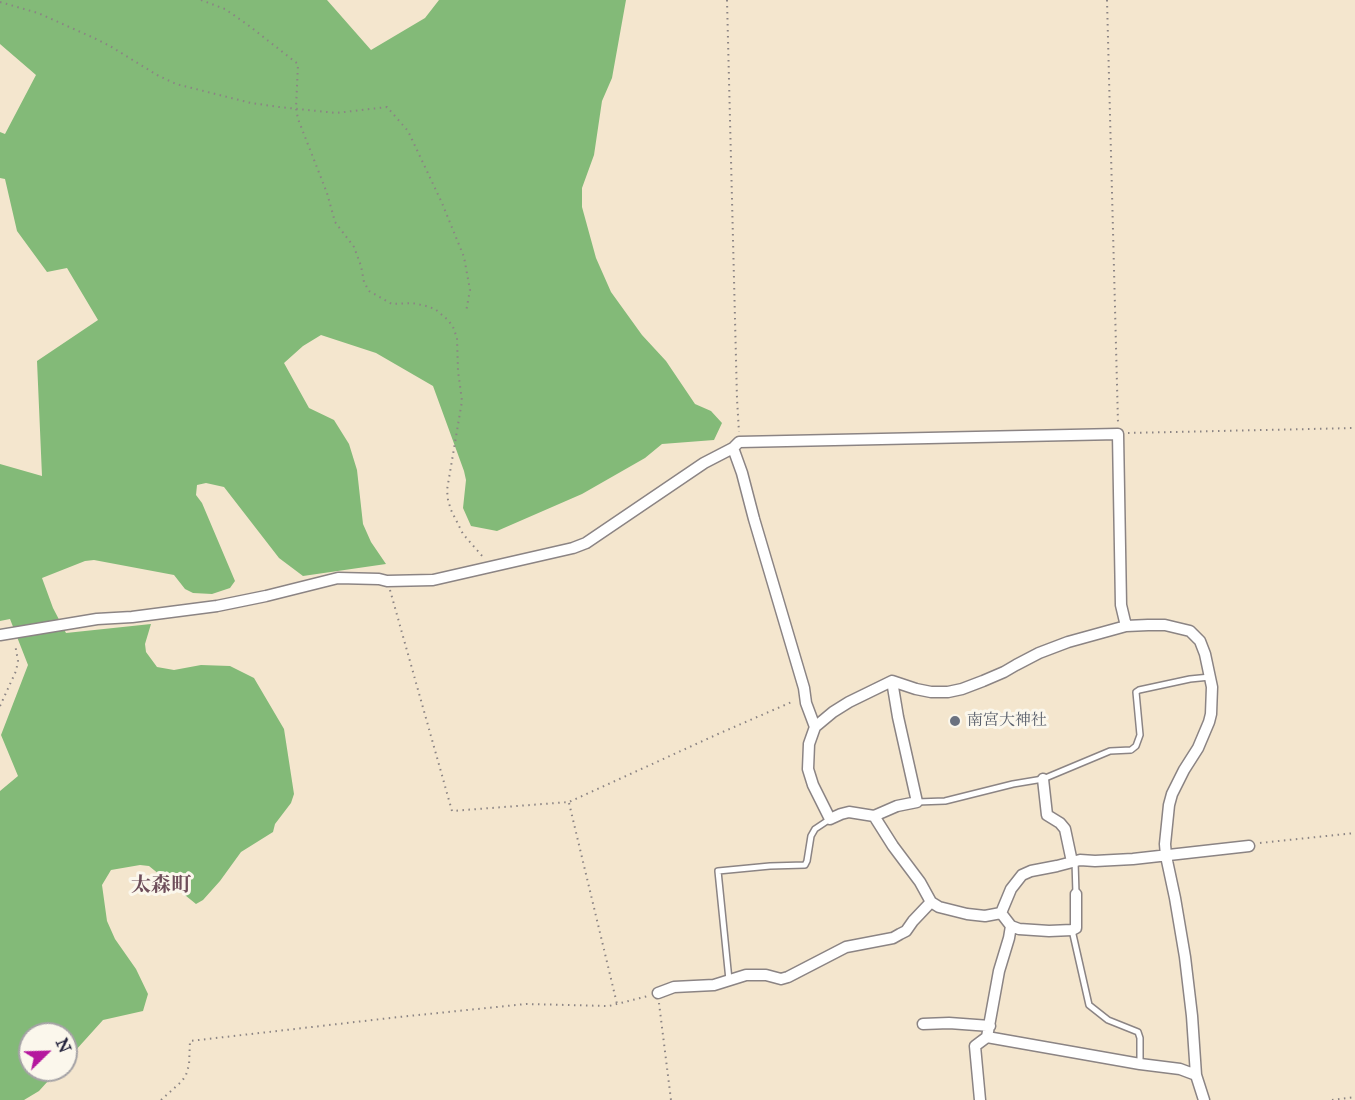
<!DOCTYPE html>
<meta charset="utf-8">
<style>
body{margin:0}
#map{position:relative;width:1355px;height:1100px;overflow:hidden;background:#f4e6ce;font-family:"IM FELL Great Primer",serif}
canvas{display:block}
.north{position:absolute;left:18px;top:1022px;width:60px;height:60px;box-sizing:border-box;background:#fbf7ec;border:2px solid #a4a2a5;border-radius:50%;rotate:67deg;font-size:16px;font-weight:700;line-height:24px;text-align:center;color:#22223b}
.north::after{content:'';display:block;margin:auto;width:21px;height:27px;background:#b5179e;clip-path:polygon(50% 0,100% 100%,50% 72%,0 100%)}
</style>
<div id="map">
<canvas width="1355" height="1100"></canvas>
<div class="north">N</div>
</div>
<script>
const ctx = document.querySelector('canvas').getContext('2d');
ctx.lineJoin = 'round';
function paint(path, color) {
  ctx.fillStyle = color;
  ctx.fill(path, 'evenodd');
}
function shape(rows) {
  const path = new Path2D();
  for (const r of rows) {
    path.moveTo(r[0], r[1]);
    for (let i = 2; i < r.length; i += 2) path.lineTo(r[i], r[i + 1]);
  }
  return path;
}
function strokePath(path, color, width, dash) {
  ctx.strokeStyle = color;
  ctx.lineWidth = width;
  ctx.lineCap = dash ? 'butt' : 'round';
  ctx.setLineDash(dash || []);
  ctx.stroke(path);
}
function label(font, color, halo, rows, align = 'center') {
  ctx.font = font + ' "IM FELL Great Primer","Noto Serif JP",serif';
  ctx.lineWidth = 6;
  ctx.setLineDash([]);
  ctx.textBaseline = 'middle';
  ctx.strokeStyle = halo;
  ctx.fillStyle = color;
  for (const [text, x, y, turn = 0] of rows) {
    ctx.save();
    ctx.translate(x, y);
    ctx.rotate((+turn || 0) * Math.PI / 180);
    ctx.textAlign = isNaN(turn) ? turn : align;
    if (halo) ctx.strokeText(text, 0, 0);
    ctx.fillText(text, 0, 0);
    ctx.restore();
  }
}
paint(shape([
 [0,0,327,0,371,50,425,18,439,0,626,0,612,78,602,101,594,155,582,188,582,207,596,258,611,292,642,335,666,361,695,404,711,411,722,423,714,440,662,444,645,458,582,494,497,531,471,526,463,508,466,480,464,471,433,386,376,353,321,335,303,346,284,363,309,408,334,420,349,444,357,470,363,524,371,542,386,564,303,576,279,558,224,487,206,483,197,485,196,495,202,503,235,581,230,588,212,594,193,593,185,589,174,575,94,560,85,561,42,578,53,608,66,633,151,624,145,644,146,652,157,667,174,670,201,665,230,666,254,678,284,729,294,794,291,803,275,824,273,832,241,852,220,881,203,900,196,904,149,866,140,865,111,870,102,885,107,921,115,939,136,969,148,994,143,1011,103,1020,66,1061,66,1034,30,1034,30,1070,58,1070,39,1091,24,1100,0,1100,0,791,18,776,1,735,28,665,10,619,0,621,0,464,42,476,37,361,98,320,67,268,47,272,17,231,5,179,0,178,0,132,5,134,36,75,0,44]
]), '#83ba78');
const service = shape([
 [917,802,945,801,1013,784,1043,779,1110,751,1131,750,1136,746,1140,735,1136,692,1139,690,1190,679,1210,677],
 [1075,861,1076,894],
 [1072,930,1089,1005,1108,1020,1138,1032,1140,1038,1140,1064],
 [729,980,718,871,770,866,805,865,807,861,811,836,815,829,830,819]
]);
const minor = shape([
 [733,448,739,442,1118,434,1121,605,1126,626],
 [0,635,97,619,132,617,217,606,266,596,338,578,379,579,387,581,433,580,573,548,586,543,704,463,733,448,742,473,754,519,804,688,806,703,815,727],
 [1043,779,1047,815,1060,823,1065,829,1072,862],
 [874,816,897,806,917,802,898,717,892,681],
 [1001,913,985,916,967,914,939,907,931,902,920,882,893,846,874,816,849,812,841,814,830,819,813,785,808,769,809,744,815,727,833,712,849,702,892,681,916,689,931,692,948,692,962,689,983,681,1004,672,1016,665,1039,653,1068,642,1126,626,1148,625,1165,625,1190,631,1200,641,1205,654,1212,687,1211,714,1209,722,1198,748,1184,770,1172,794,1169,805,1165,844,1166,856,1175,898,1185,957,1192,1016,1196,1075,1204,1100],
 [1011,926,1019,929,1049,931,1072,930,1076,928,1076,894],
 [658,993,674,987,714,985,746,975,766,975,781,979,788,977,846,947,893,938,900,934,906,931,913,921,931,902],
 [923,1024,949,1023,990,1026],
 [987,1037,1140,1064,1180,1069,1196,1075],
 [980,1100,975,1046,987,1037,999,971,1009,938,1011,926,1001,913,1011,889,1022,875,1031,871,1057,866,1080,860,1095,861,1133,859,1249,846]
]);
strokePath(service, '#8b8484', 8);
strokePath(minor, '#8b8484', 13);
strokePath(shape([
 [201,0,225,9,248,25,298,64,296,108,298,119,327,193,335,222,354,247,361,266,364,282,369,291,392,304,412,303,426,306,435,309,448,320,453,327,457,338,458,371,462,401,447,490,448,500,451,510,463,534,483,557],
 [727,0,737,399,739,432],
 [1107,0,1118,423],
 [0,2,38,13,94,38,110,46,157,75,176,84,251,103,279,107,336,113,387,107,408,131,442,203,464,257,470,290,466,312],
 [1128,433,1355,428],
 [390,590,452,811,569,802,718,734,794,701],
 [0,706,16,671,18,661,15,644],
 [569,803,617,1004],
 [1260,843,1355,833],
 [659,1003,671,1100],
 [161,1100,182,1081,186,1075,189,1065,190,1041,399,1017,526,1004,609,1006,648,996],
 [1332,1100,1355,1097]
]), '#8b8484', 2, [1.5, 4.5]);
strokePath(service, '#fff', 5);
strokePath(minor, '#fff', 10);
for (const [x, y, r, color] of [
 [955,721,6,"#6b7280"]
]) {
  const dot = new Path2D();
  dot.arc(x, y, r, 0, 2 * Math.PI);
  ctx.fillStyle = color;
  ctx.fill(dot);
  strokePath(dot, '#fbf7ec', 2);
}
label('16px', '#5b616d', '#fbf7ec', [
 ["南宮大神社",967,721]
], 'left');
label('bold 20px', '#6e4e5a', '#fbf7ec', [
 ["太森町",161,886]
]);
</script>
